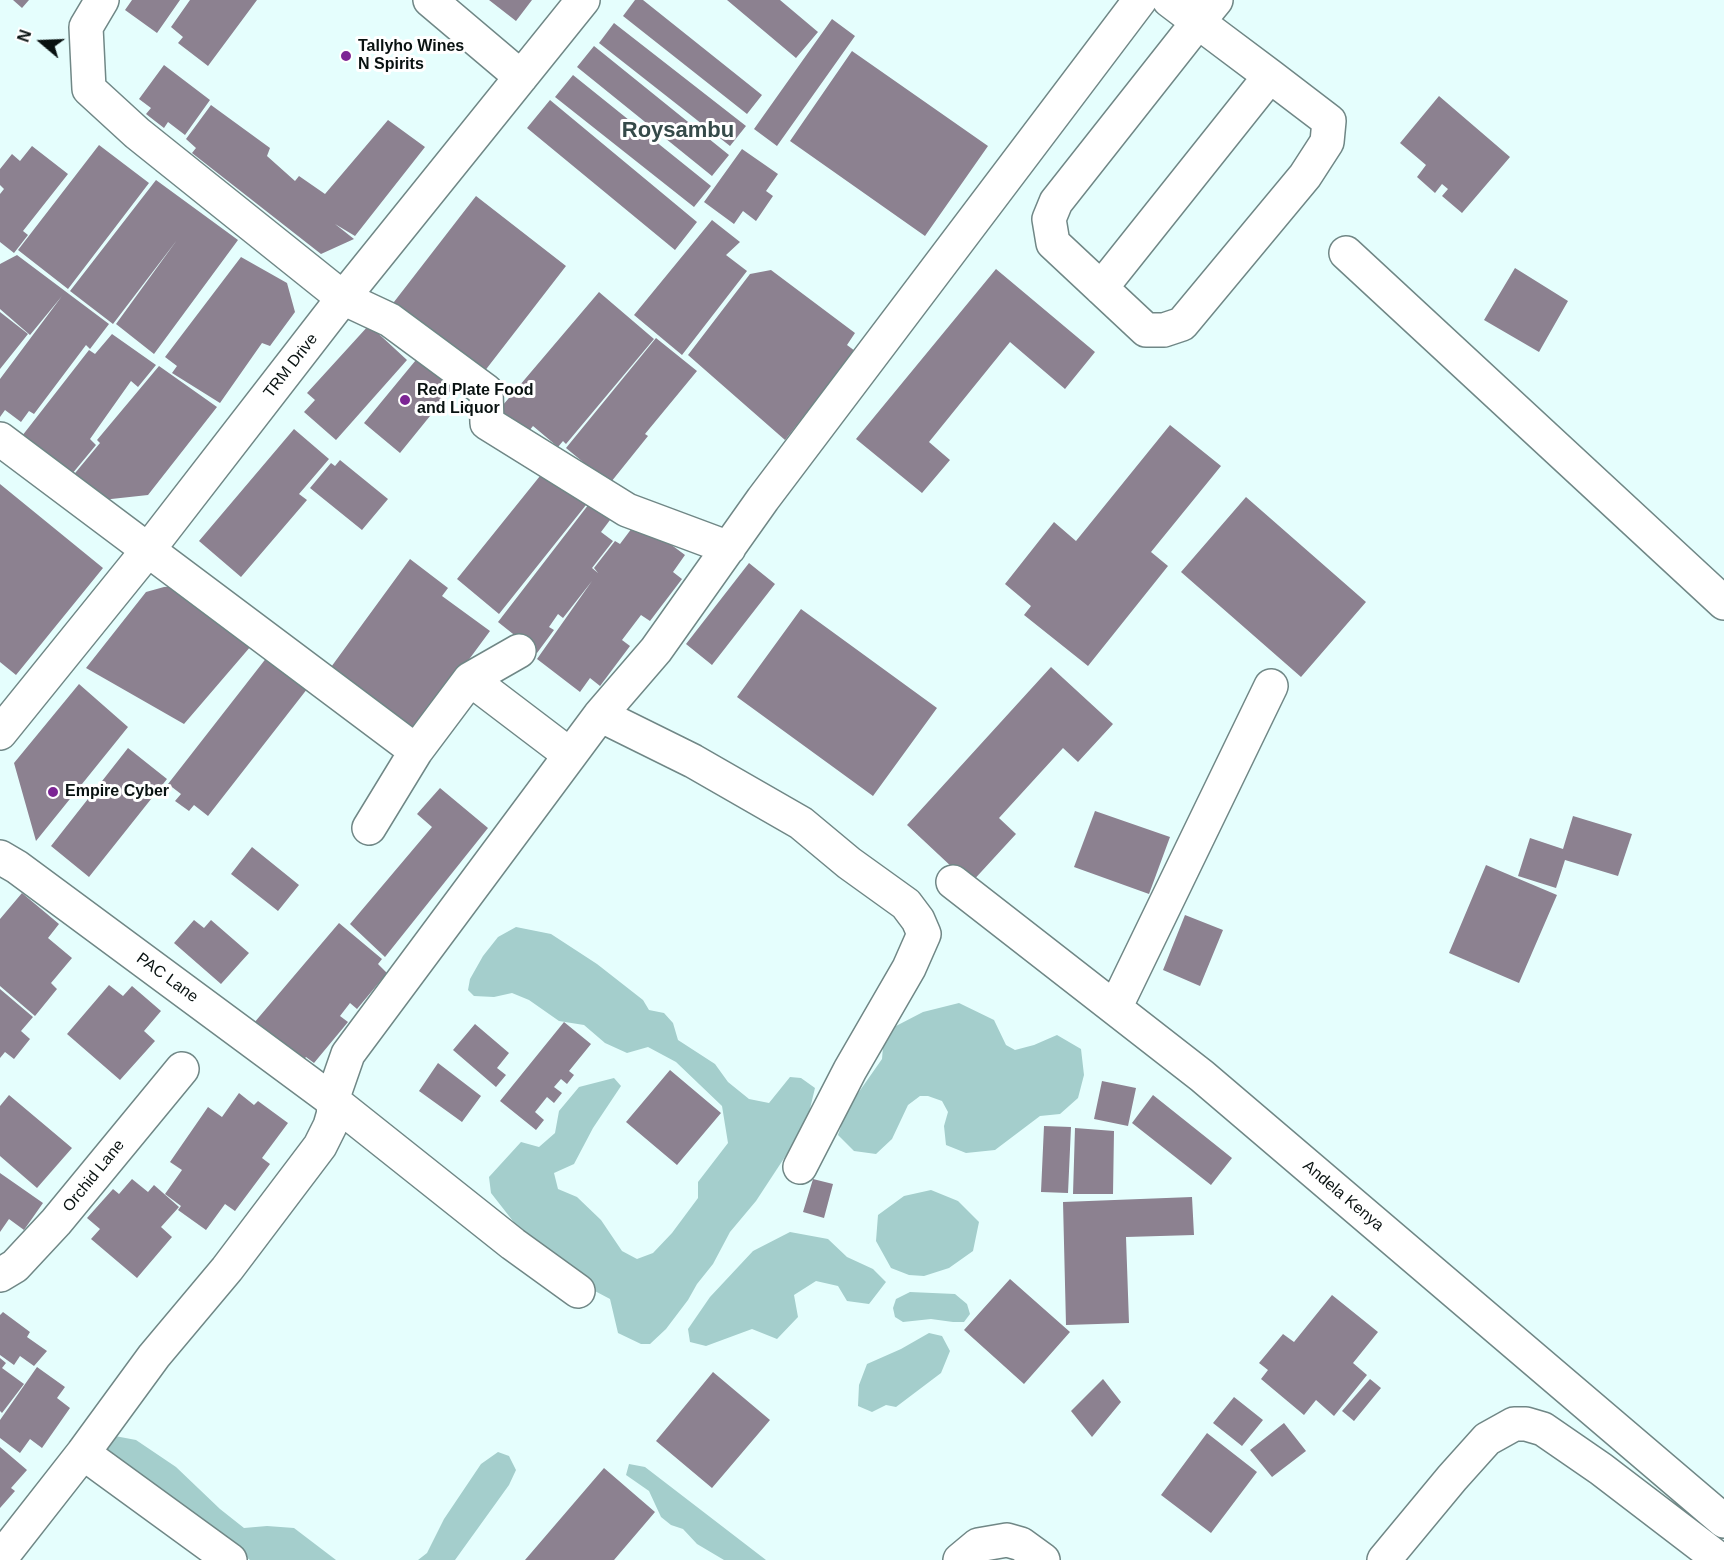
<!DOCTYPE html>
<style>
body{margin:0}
#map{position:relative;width:1724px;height:1560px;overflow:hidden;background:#e5fefd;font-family:Helvetica,sans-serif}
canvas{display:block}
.north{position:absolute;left:12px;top:12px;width:60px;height:60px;-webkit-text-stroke:4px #fff;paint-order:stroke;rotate:289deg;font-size:16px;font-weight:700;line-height:24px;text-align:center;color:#091211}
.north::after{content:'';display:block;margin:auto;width:21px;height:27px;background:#091211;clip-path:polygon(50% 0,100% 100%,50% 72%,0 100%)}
</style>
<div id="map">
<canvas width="1724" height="1560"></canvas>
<div class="north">N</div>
</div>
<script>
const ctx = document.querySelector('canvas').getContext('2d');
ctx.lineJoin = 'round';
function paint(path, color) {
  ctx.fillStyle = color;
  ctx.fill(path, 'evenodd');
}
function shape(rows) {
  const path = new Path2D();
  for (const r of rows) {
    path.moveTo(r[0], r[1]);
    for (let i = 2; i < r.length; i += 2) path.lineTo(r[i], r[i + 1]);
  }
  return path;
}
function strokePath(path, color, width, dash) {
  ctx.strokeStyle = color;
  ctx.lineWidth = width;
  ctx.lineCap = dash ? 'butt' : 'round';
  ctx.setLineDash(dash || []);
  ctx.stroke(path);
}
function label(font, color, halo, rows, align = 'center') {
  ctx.font = font + ' Helvetica,sans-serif';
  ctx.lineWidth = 6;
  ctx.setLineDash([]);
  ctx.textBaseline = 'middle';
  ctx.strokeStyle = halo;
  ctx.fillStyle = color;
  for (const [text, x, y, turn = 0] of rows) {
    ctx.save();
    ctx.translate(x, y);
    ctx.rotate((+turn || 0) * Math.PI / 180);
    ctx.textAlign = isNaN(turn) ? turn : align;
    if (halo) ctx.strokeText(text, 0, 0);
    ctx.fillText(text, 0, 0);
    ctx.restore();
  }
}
paint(shape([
 [516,927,551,934,597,964,643,1000,649,1010,664,1013,673,1023,678,1040,715,1064,728,1082,749,1099,769,1103,790,1077,801,1078,815,1088,806,1125,777,1169,756,1201,730,1232,713,1264,697,1284,688,1300,666,1329,650,1344,641,1344,618,1333,610,1299,593,1290,527,1239,491,1193,489,1177,521,1142,539,1147,555,1133,559,1111,579,1087,614,1078,621,1086,593,1128,574,1164,554,1173,558,1189,577,1197,601,1220,622,1251,637,1259,653,1253,672,1233,698,1198,698,1182,728,1143,722,1106,676,1062,648,1047,627,1053,605,1043,584,1025,559,1021,529,1000,512,993,494,997,474,996,468,990,470,979,483,956,498,937],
 [959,1003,994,1020,1006,1045,1015,1050,1034,1045,1057,1035,1081,1049,1084,1075,1078,1098,1060,1114,1040,1116,995,1150,966,1153,946,1145,944,1126,948,1112,942,1101,928,1096,920,1096,908,1105,892,1139,876,1154,854,1151,838,1135,847,1109,882,1059,883,1047,896,1026,923,1012],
 [931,1190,958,1201,979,1222,973,1251,949,1268,924,1276,909,1275,891,1268,876,1241,878,1215,904,1196],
 [790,1232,828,1239,847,1257,873,1269,886,1282,869,1304,847,1301,838,1286,816,1281,794,1295,798,1317,777,1339,752,1329,706,1346,690,1342,688,1329,710,1297,753,1251],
 [910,1292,955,1294,967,1304,970,1314,964,1322,953,1322,931,1319,903,1322,895,1317,893,1308,896,1299],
 [929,1333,942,1336,950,1351,941,1373,896,1407,886,1405,872,1412,858,1406,859,1385,867,1364,901,1349],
 [115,1436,136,1440,176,1467,220,1509,244,1528,267,1526,294,1528,336,1560,250,1560,106,1452,108,1446],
 [498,1452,509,1456,516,1470,509,1485,455,1560,418,1560,427,1553,444,1519,481,1464],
 [629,1464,645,1467,766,1560,724,1560,697,1544,683,1529,671,1525,661,1517,649,1491,626,1475]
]), '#a4cecc');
paint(shape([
 [13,0,29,0,22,8],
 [132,0,180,0,157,33,125,10],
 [190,0,257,0,208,66,178,43,183,37,171,27],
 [489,0,532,0,516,21],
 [635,0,643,0,762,95,747,114,623,16],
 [727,0,780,0,818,32,796,58],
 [832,19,855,36,777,146,754,129],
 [614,23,746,126,730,146,599,43],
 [594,46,729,155,712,176,577,67],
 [852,51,988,146,925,236,790,141],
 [164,65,210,100,185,135,168,122,164,128,146,114,151,108,139,99],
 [573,75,711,186,694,207,555,97],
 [1439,96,1510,157,1462,213,1442,196,1448,189,1442,184,1435,193,1417,177,1426,165,1400,143],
 [550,100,697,222,675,250,527,128],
 [211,105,270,148,267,156,295,181,299,176,325,194,388,120,425,147,355,236,335,224,354,239,321,254,192,153,196,148,186,139],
 [99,145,149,183,68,289,18,250],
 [32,146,68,174,23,231,28,235,14,253,0,242,0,194,4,189,0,185,0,169,12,154,20,161],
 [742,149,778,174,766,191,773,196,756,221,743,211,734,224,704,202],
 [156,180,238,240,154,354,116,324,177,240,113,324,70,291],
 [476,196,566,266,477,381,387,311],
 [712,220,740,242,726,255,747,271,682,355,634,315],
 [17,255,109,324,90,349,86,345,34,414,29,411,21,422,5,410,0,417,0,379,62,296,30,335,0,309,0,264],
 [241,257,287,283,295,312,270,346,262,343,220,403,172,373,177,366,165,357],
 [1515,268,1568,301,1539,352,1484,320],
 [996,269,1095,352,1065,389,1010,342,929,442,950,460,922,493,856,439],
 [771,270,855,333,847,345,855,351,826,401,819,397,785,440,688,355,750,274],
 [599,292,654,339,566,444,563,441,558,447,533,426,525,436,497,412],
 [0,312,28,334,0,369],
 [369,325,407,360,336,440,304,412,315,400,307,393],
 [112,334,156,365,138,387,131,381,90,439,96,445,72,474,22,436,89,350,95,354],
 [656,338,697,371,645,434,648,436,607,487,580,465,583,462,566,448],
 [425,349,460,379,400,453,364,423],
 [159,366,217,407,148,495,102,500,71,478,100,443,97,440],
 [1170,425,1221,466,1151,552,1168,566,1088,666,1024,615,1031,606,1005,584,1054,522,1076,541],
 [294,429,329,459,299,494,307,500,241,577,199,541],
 [340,460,388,499,362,530,310,488,331,463,335,466],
 [544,471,586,505,499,614,457,579],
 [0,484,103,568,16,675,0,662],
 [1246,497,1366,602,1301,677,1181,572],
 [592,500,613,516,601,532,613,541,592,568,598,573,594,568,615,541,620,544,638,520,685,555,673,572,682,579,650,621,641,615,622,640,630,646,600,686,590,678,580,692,537,659,592,581,563,618,558,614,549,627,554,630,537,653,498,622],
 [410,559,448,588,442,596,490,631,411,738,326,674],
 [749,563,775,584,712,665,686,644],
 [191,585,263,632,184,724,86,668,146,592,164,587],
 [801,609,937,708,873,796,737,697],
 [271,652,311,684,208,816,194,805,189,811,175,801,181,794,168,784],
 [1051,667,1113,724,1078,762,1063,748,999,818,1016,834,970,884,907,825],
 [79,684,128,727,36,841,14,763],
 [128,748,167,779,89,877,51,846],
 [440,788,488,828,385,957,350,924,432,827,417,814],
 [1095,811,1170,837,1149,894,1074,867],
 [1573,816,1632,834,1618,876,1565,860,1556,888,1518,876,1530,838,1563,849],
 [252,847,299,885,278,911,231,874],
 [1486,865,1557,895,1519,983,1449,953],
 [22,893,59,924,48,938,72,958,51,983,57,989,35,1016,0,986,0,919],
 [1185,915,1223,930,1200,986,1163,970],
 [194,920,204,928,211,920,249,953,221,984,174,943],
 [339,923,382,959,378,964,387,973,357,1009,350,1003,340,1016,348,1022,314,1063,306,1057,295,1070,248,1030],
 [109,985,123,996,132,986,161,1011,144,1031,155,1041,120,1080,67,1034],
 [0,989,33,1017,21,1031,30,1039,14,1059,5,1052,0,1058],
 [564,1022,591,1044,569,1071,574,1075,567,1084,561,1079,554,1087,562,1093,554,1103,547,1097,535,1112,544,1120,536,1130,500,1101],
 [475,1024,509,1053,497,1068,506,1075,496,1087,453,1050],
 [438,1063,481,1096,462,1122,419,1091],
 [670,1070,721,1113,677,1165,626,1122],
 [1102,1081,1136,1088,1128,1126,1094,1119],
 [239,1093,254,1105,258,1101,288,1123,262,1158,270,1164,235,1211,225,1204,206,1230,178,1210,181,1206,165,1194,182,1170,170,1162,208,1107,222,1117],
 [9,1095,72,1148,37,1188,0,1156,0,1106],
 [1153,1095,1232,1158,1211,1185,1132,1123],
 [1044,1126,1071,1127,1068,1193,1041,1192],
 [1075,1128,1114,1131,1113,1194,1073,1194],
 [0,1173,43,1203,24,1230,9,1219,0,1232],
 [132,1179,148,1192,154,1185,179,1207,161,1227,172,1237,137,1278,91,1239,100,1229,87,1218,113,1189,119,1194],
 [813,1179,833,1184,824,1218,803,1212],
 [1192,1197,1194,1235,1126,1237,1129,1323,1066,1325,1063,1202],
 [1010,1279,1070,1332,1024,1384,964,1330],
 [1332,1295,1378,1332,1353,1363,1367,1375,1334,1416,1316,1400,1304,1415,1261,1379,1268,1370,1259,1363,1283,1334,1294,1342],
 [3,1312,30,1332,27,1337,47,1351,34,1366,20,1356,14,1365,0,1355,0,1315],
 [0,1358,6,1363,2,1368,24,1384,2,1413,0,1411],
 [37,1367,65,1387,57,1398,70,1408,42,1448,30,1439,20,1453,0,1438,0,1420],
 [713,1372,770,1420,712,1488,656,1441],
 [1103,1379,1121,1402,1092,1437,1071,1411],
 [1370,1379,1381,1388,1354,1421,1342,1411],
 [1234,1397,1263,1420,1242,1446,1213,1423],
 [1284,1423,1306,1451,1272,1477,1250,1450],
 [1207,1433,1257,1472,1211,1533,1161,1495],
 [0,1447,27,1470,11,1488,15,1491,0,1508],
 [604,1468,655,1512,614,1560,525,1560]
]), '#8c8190');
const minor = shape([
 [102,0,86,27,89,89,137,133,343,298,390,320,486,391,487,423,627,510,729,548],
 [430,0,521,77],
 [1169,0,1198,22,1270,76,1329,121,1327,142,1305,176,1182,324,1164,330,1146,330,1053,243,1049,219,1056,202,1198,22,1216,0],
 [1346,253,1724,603],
 [1101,288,1270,76],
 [0,439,416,751],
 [470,679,570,755],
 [600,715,693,761,801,823,849,863,906,904,918,920,924,934,909,968,850,1070,800,1167],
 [0,733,148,550,343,298,583,0],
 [369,828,416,751,470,679,519,651],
 [0,857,17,867,332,1100,513,1244,578,1291],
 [953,882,1202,1076,1724,1521],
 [1115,1008,1271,686],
 [0,1275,15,1266,56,1222,182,1069],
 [83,1453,230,1560],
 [0,1559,83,1453,154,1356,227,1269,320,1146,330,1126,334,1112,332,1100,348,1054,600,715,656,650,763,499,1140,0],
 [960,1560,978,1545,1007,1540,1021,1544,1043,1560],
 [1384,1560,1452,1478,1487,1439,1514,1424,1526,1424,1543,1429,1601,1469,1720,1560]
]);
strokePath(minor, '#708786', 36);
strokePath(minor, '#fff', 33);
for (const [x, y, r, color] of [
 [346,56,6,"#7c2594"],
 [405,400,6,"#7c2594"],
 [53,792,6,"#7c2594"]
]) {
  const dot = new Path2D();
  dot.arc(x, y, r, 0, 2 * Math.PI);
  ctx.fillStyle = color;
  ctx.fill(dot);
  strokePath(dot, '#fff', 2);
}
label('bold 16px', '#091211', '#fff', [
 ["Tallyho Wines",358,47],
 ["N Spirits",358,65],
 ["Red Plate Food",417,391],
 ["and Liquor",417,409],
 ["Empire Cyber",65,792]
], 'left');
label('16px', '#091211', '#fff', [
 ["TRM Drive",291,366,-52],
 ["PAC Lane",167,978,36],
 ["Orchid Lane",94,1176,-51],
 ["Andela Kenya",1343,1196,40]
]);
label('bold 22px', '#354a49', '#fff', [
 ["Roysambu",678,131]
]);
</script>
